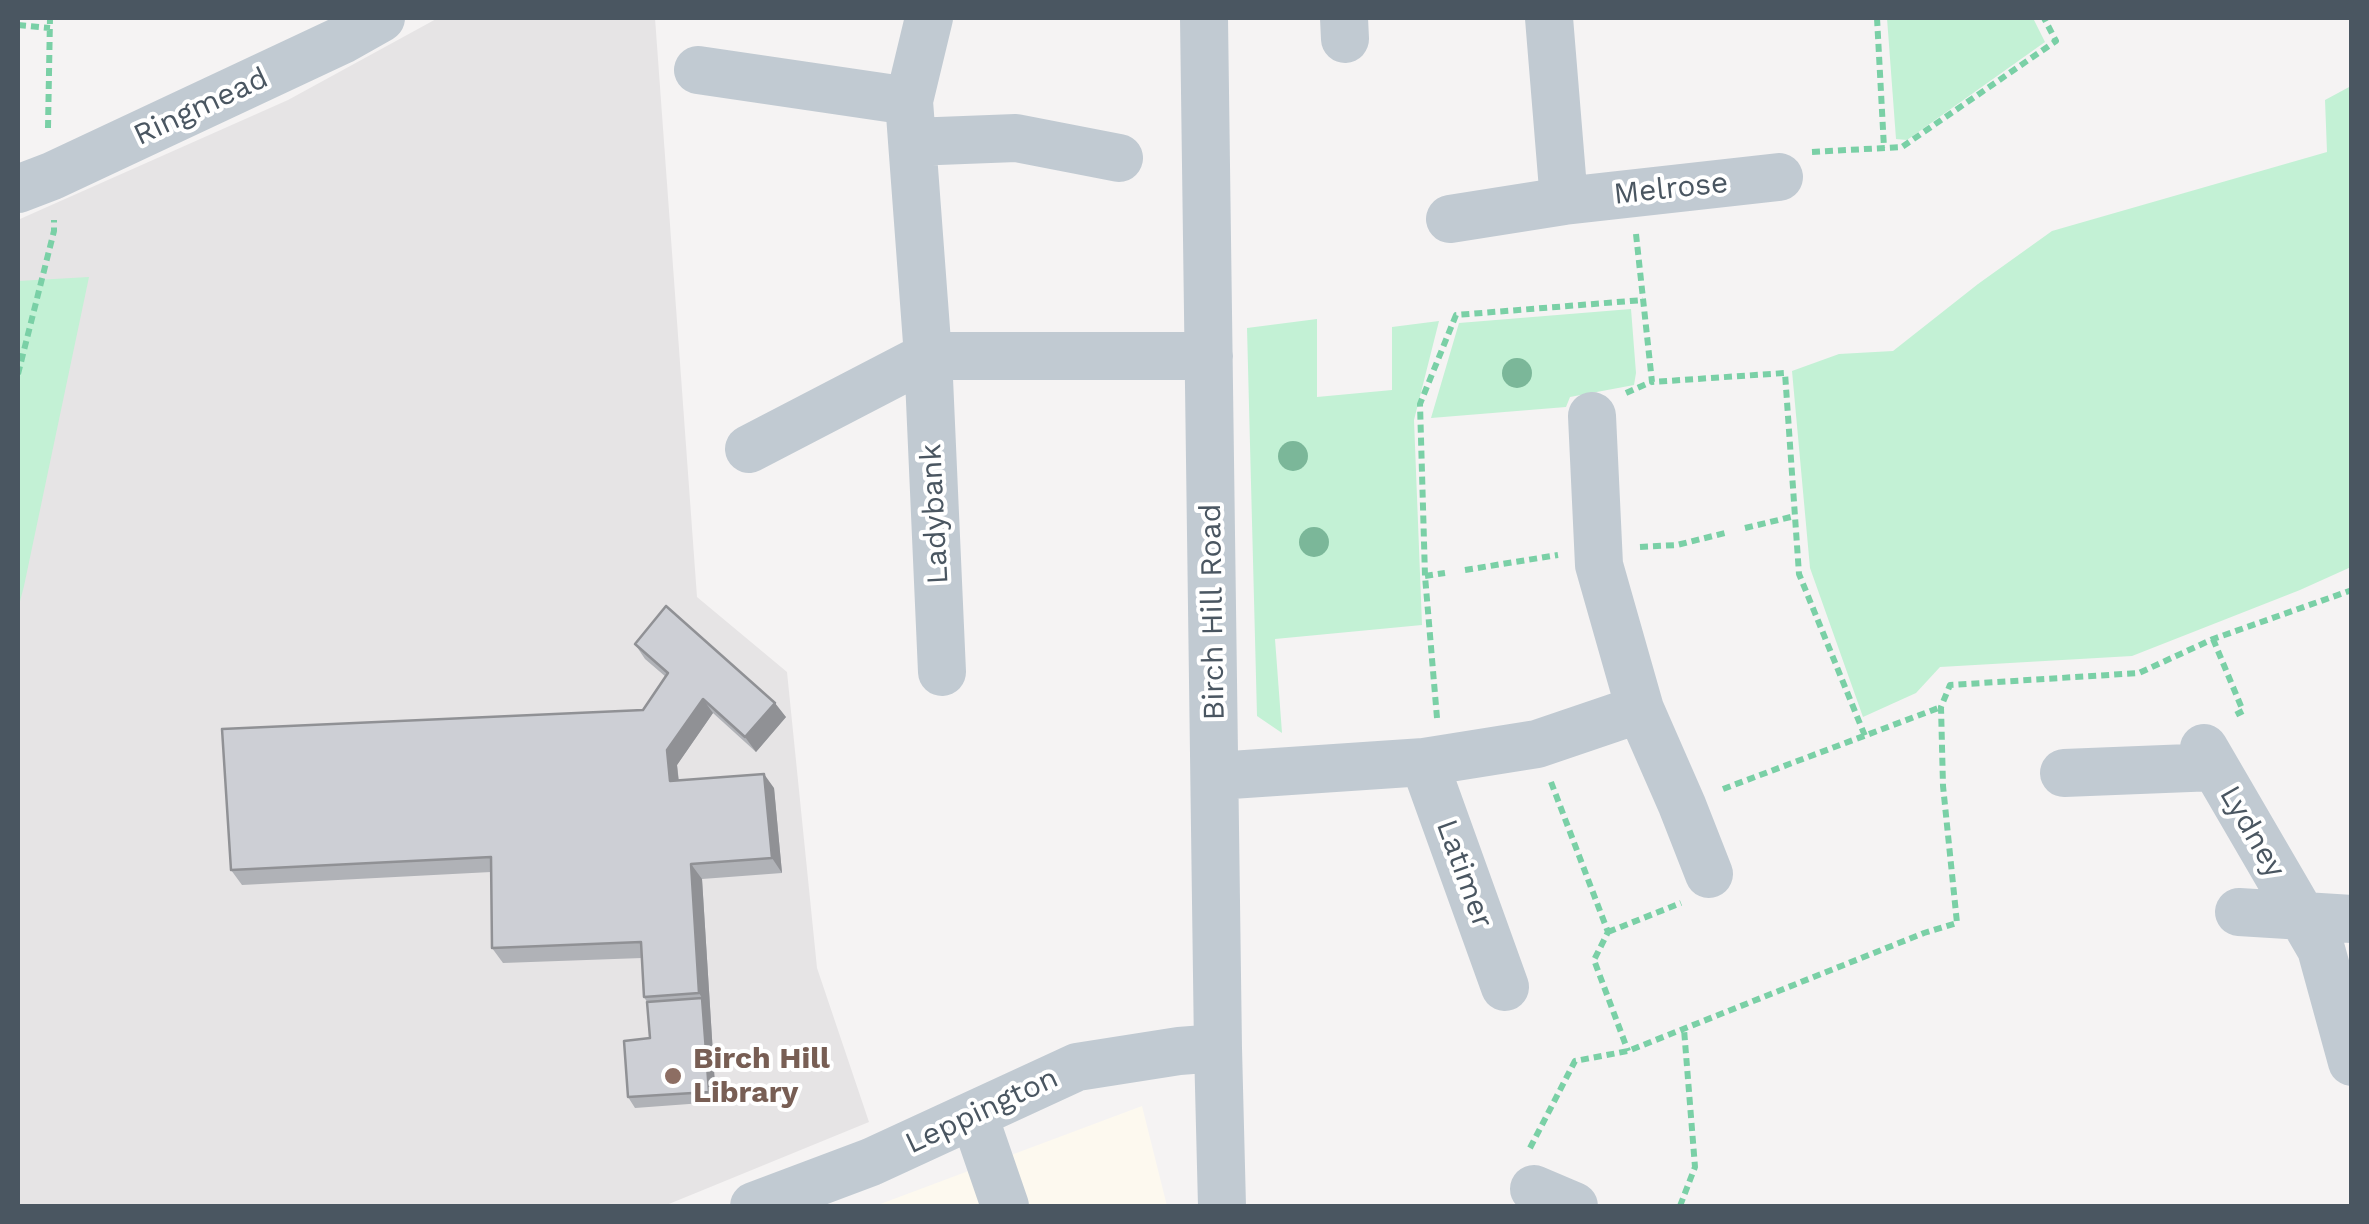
<!DOCTYPE html>
<style>
body{margin:0}
#map{position:relative;width:2369px;height:1224px;overflow:hidden;background:#f5f3f3;font-family:"Work Sans",sans-serif}
canvas{display:block}
.frame{position:absolute;inset:0;border:20px solid #4a5661;pointer-events:none}
</style>
<div id="map">
<canvas width="2369" height="1224"></canvas>
<div class="frame"></div>
</div>
<script>
const ctx = document.querySelector('canvas').getContext('2d');
ctx.lineJoin = 'round';
function paint(path, color) {
  ctx.fillStyle = color;
  ctx.fill(path, 'evenodd');
}
function shape(rows) {
  const path = new Path2D();
  for (const r of rows) {
    path.moveTo(r[0], r[1]);
    for (let i = 2; i < r.length; i += 2) path.lineTo(r[i], r[i + 1]);
  }
  return path;
}
function strokePath(path, color, width, dash) {
  ctx.strokeStyle = color;
  ctx.lineWidth = width;
  ctx.lineCap = dash ? 'butt' : 'round';
  ctx.setLineDash(dash || []);
  ctx.stroke(path);
}
function label(font, color, halo, rows, align = 'center') {
  ctx.font = font + ' "Work Sans",sans-serif';
  ctx.lineWidth = 8;
  ctx.setLineDash([]);
  ctx.textBaseline = 'middle';
  ctx.strokeStyle = halo;
  ctx.fillStyle = color;
  for (const [text, x, y, turn = 0] of rows) {
    ctx.save();
    ctx.translate(x, y);
    ctx.rotate((+turn || 0) * Math.PI / 180);
    ctx.textAlign = isNaN(turn) ? turn : align;
    if (halo) ctx.strokeText(text, 0, 0);
    ctx.fillText(text, 0, 0);
    ctx.restore();
  }
}
paint(shape([
 [1142,1106,1167,1206,875,1206]
]), '#fdf9ef');
paint(shape([
 [438,18,655,18,697,597,787,672,817,968,869,1122,664,1206,18,1206,18,232,20,219,288,100]
]), '#e6e4e5');
paint(shape([
 [1887,18,2033,18,2045,42,1907,140,1896,139],
 [2351,86,2351,567,2300,590,2132,656,1940,667,1916,693,1863,717,1810,568,1792,371,1839,354,1893,351,1978,284,2052,231,2327,152,2325,100],
 [89,277,24,586,18,609,18,281],
 [1631,309,1636,373,1634,385,1570,397,1566,407,1431,418,1459,323],
 [1317,319,1317,397,1392,390,1392,327,1439,321,1414,420,1422,625,1275,639,1282,733,1257,716,1247,328]
]), '#c3f1d5');
strokePath(shape([
 [1877,18,1884,148],
 [18,25,50,28],
 [48,128,50,18],
 [1812,152,1902,147,2056,41,2044,18],
 [1636,234,1652,382,1785,373,1799,574,1865,736],
 [18,374,54,231,54,220],
 [1626,393,1651,382],
 [1745,528,1795,516],
 [1640,547,1677,545,1725,533],
 [1465,570,1558,555],
 [1425,576,1445,573],
 [2213,639,2243,711,2233,716],
 [1437,718,1425,576,1420,404,1456,315,1643,300],
 [1551,782,1608,932,1594,960,1628,1051],
 [1723,789,1941,707],
 [1608,932,1681,903],
 [1530,1148,1575,1061,1628,1051,1924,933,1957,923,1943,786,1941,707,1950,685,2139,673,2213,639,2352,590],
 [1680,1206,1695,1167,1684,1029]
]), '#7ad0a6', 6, [8, 5]);
strokePath(shape([
 [929,18,909,101,928,356,1209,356],
 [1204,18,1218,1048,1222,1206],
 [1344,18,1345,39],
 [1549,18,1564,201,1779,177],
 [698,70,909,101],
 [912,142,1016,138,1119,158],
 [18,189,52,176,342,40,381,18],
 [1450,219,1564,201],
 [1592,416,1599,565,1640,709],
 [749,449,928,356,942,672],
 [2204,748,2321,949,2352,1062],
 [1424,762,1505,987],
 [2064,773,2215,767],
 [1216,776,1424,762,1537,744,1640,709,1682,805,1709,874],
 [2239,912,2352,919],
 [974,1116,1005,1206],
 [1534,1189,1574,1206],
 [754,1206,871,1162,1077,1067,1179,1051,1218,1048]
]), '#c1cad2', 48);
ctx.fillStyle = '#7bb799';
for (const [x, y] of [
 [1517,373],
 [1293,456],
 [1314,542]
]) {
  ctx.beginPath();
  ctx.arc(x, y, 15, 0, 2 * Math.PI);
  ctx.fill();
}
paint(shape([
 [635,644,786,717,756,752,713,713,677,765,679,781,774,788,782,873,702,879,716,1102,635,1108,628,1097,650,1038,647,1002,644,997,642,958,503,963,492,948,491,872,242,885,231,870,643,710,666,677,645,659]
]), '#b0b2b7');
paint(shape([
 [703,699,713,713,677,765,680,796,670,781,667,750],
 [775,703,786,717,756,752,745,737],
 [764,774,774,788,782,873,772,858],
 [691,864,702,879,716,1102,709,1092,702,998,699,993]
]), '#909195');
const building = shape([
 [666,606,775,703,745,737,703,699,667,750,670,781,764,774,772,858,691,864,699,993,644,997,641,942,492,948,491,857,231,870,222,729,643,710,668,673,635,644,666,606],
 [702,998,709,1092,628,1097,624,1041,650,1038,647,1002,702,998]
]);
paint(building, '#cdcfd5');
strokePath(building, '#909195', 2.5);
for (const [x, y, r, color] of [
 [673,1076,10,"#8d6e63"]
]) {
  const dot = new Path2D();
  dot.arc(x, y, r, 0, 2 * Math.PI);
  ctx.fillStyle = color;
  ctx.fill(dot);
  strokePath(dot, '#fff', 4);
}
label('30px', '#4a5661', '#fff', [
 ["Ringmead",201,107,-25],
 ["Melrose",1671,189,-6],
 ["Ladybank",935,514,-93],
 ["Birch Hill Road",1213,612,-91],
 ["Lydney",2252,832,60],
 ["Latimer",1464,874,70],
 ["Leppington",982,1111,-25]
]);
label('bold 30px', '#785e54', '#fff', [
 ["Birch Hill",693,1059],
 ["Library",693,1093]
], 'left');
</script>
